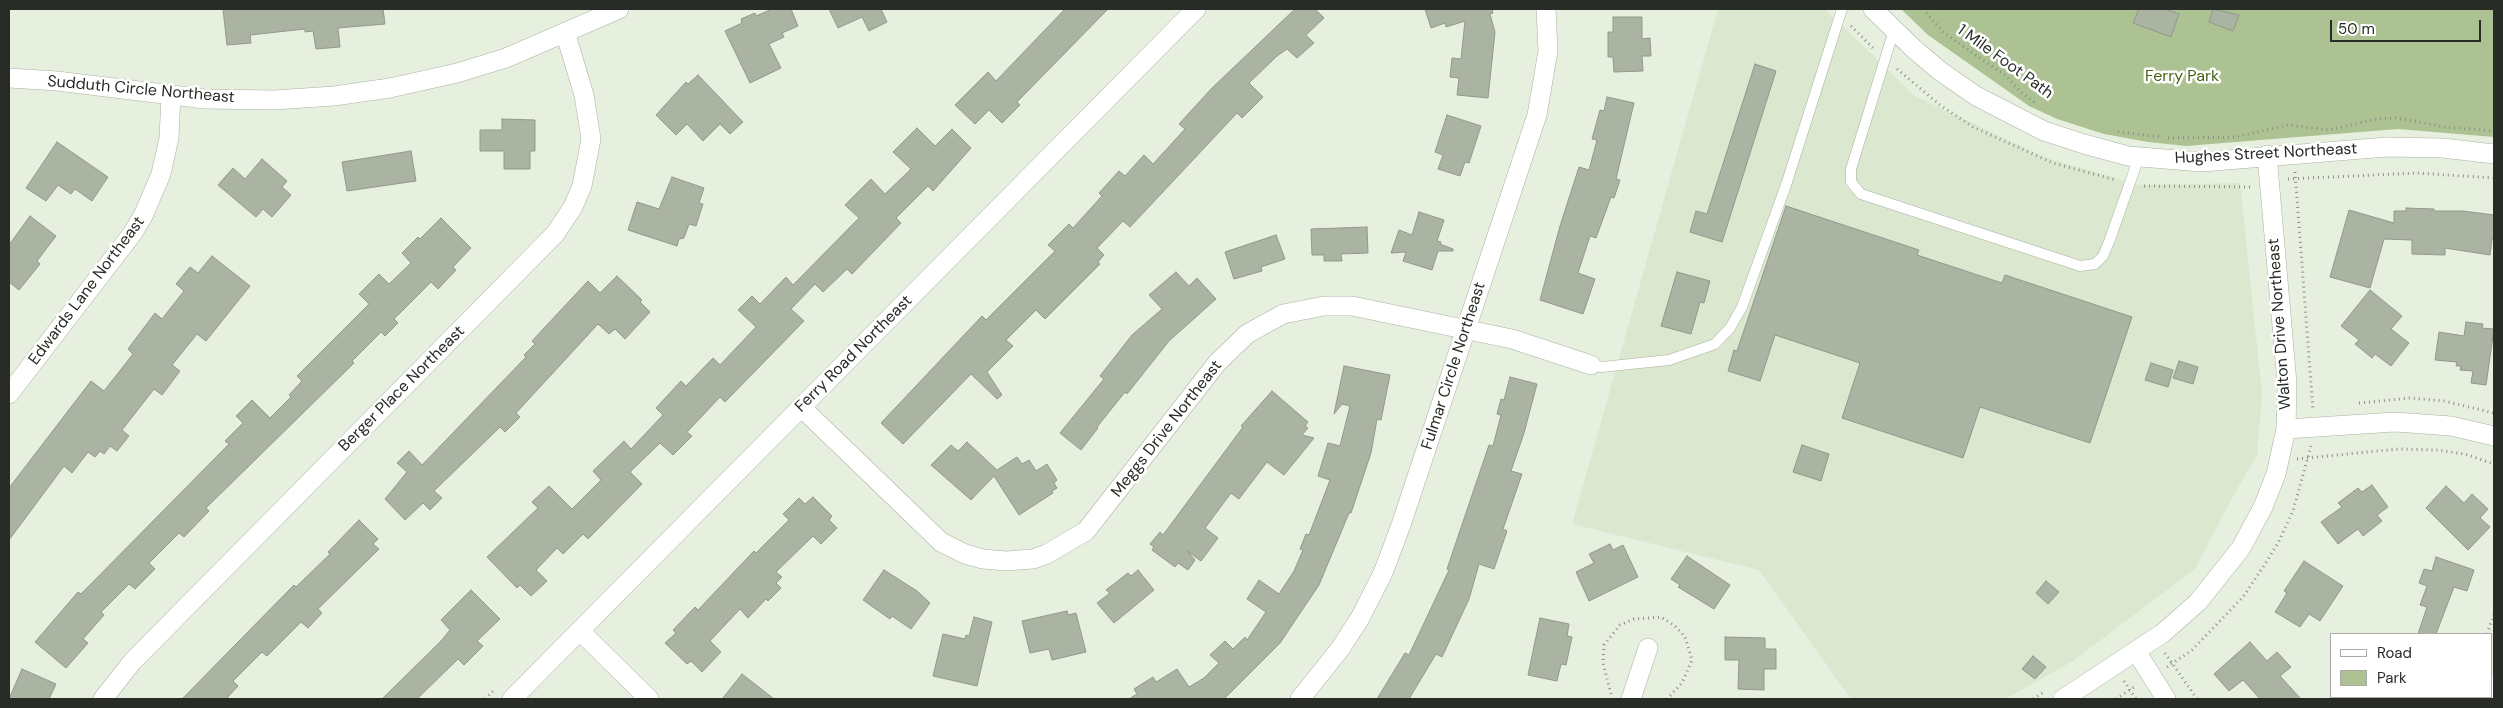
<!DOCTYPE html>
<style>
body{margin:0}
#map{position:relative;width:2503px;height:708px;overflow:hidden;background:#e7f0df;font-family:"DM Sans",sans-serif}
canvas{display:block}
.frame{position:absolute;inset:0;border:10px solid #292c26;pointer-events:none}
.legend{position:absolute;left:2330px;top:633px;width:162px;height:65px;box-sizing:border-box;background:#fff;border:1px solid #a9aba8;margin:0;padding:6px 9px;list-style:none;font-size:15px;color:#292c26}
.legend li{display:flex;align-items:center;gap:10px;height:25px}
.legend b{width:25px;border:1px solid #a9aba8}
.scale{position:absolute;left:2330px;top:20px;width:151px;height:22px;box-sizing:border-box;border:2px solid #292c26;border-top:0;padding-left:6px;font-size:15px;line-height:18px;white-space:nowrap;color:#292c26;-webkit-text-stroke:4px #fff;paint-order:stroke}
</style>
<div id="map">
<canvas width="2503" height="708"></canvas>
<div class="frame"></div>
<ul class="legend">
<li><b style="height:6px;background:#fff"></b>Road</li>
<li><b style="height:14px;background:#acc293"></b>Park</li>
</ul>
<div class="scale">50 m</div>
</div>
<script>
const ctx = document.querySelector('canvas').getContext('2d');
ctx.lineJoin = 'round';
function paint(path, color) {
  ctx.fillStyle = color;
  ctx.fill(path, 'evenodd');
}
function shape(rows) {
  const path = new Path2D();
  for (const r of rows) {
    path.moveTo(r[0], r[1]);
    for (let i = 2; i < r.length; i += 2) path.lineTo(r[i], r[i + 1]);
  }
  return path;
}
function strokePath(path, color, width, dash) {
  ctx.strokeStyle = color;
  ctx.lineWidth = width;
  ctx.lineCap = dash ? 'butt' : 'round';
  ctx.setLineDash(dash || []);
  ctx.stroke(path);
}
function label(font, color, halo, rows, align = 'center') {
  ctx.font = font + ' "DM Sans",sans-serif';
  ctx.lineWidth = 5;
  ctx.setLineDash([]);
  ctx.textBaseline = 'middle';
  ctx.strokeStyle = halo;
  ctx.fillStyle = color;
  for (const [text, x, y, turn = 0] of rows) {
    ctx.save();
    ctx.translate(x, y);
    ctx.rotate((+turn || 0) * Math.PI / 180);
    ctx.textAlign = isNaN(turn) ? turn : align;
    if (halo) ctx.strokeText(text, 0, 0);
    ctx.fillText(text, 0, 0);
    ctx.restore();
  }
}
paint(shape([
 [1718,9,1825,9,1915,96,2047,158,2140,185,2240,183,2262,394,2257,455,2232,498,2195,569,2073,661,2005,699,1851,699,1759,570,1572,524]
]), '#dbe7cf');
paint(shape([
 [1901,9,2494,9,2494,137,2398,129,2186,146,2148,142,2104,134,2057,119,2029,106,1928,35]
]), '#acc293');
const building = shape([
 [223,9,383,9,385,24,338,28,340,47,316,49,313,31,305,32,305,29,250,35,251,43,227,45,223,9],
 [772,9,791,9,798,26,782,33,784,37,769,44,781,68,750,83,725,31,742,23,741,19,755,13,756,16,772,9],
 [829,9,881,9,887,22,869,31,862,17,838,28,829,9],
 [1065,9,1108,9,1017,102,1020,105,1002,123,989,110,975,124,955,105,988,72,996,81,1065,9],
 [1295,9,1315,9,1324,18,1306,35,1314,43,1297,58,1287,49,1277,56,1249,83,1263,97,1242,118,1237,113,1130,227,1123,221,1097,248,1104,255,1098,262,1100,264,1045,319,1036,310,1006,340,1013,346,987,372,1002,395,997,399,971,374,903,444,881,423,982,316,986,320,1055,251,1048,245,1069,224,1073,228,1102,196,1099,193,1119,171,1125,176,1144,155,1153,164,1185,129,1179,124,1212,88,1295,9],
 [1425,9,1492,9,1493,13,1490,14,1495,32,1488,98,1457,95,1459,78,1450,77,1452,58,1461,59,1465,21,1446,27,1445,23,1431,28,1425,9],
 [2139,9,2165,9,2179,14,2171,37,2133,23,2139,9],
 [2213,9,2239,15,2233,31,2209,22,2213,9],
 [1613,17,1642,17,1642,39,1650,38,1651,56,1642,56,1643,71,1614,72,1613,57,1608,57,1608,32,1613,32,1613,17],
 [1755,64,1776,71,1722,242,1690,232,1696,211,1707,214,1755,64],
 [698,75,743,122,730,134,720,124,703,141,687,124,676,135,656,115,686,82,688,84,698,75],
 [1607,97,1634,103,1616,179,1620,180,1614,198,1611,197,1596,238,1590,236,1578,273,1595,279,1583,314,1540,300,1560,226,1579,167,1589,170,1597,140,1592,139,1600,110,1604,111,1607,97],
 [1447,115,1481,126,1469,163,1465,162,1460,176,1438,169,1443,155,1435,152,1447,115],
 [502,119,535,120,535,151,530,151,530,169,504,169,504,151,480,151,480,130,502,130,502,119],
 [917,128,935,146,952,129,971,148,933,191,928,186,896,218,901,223,852,274,847,269,823,292,815,284,791,309,804,321,725,402,720,397,687,432,692,436,673,455,660,443,630,472,642,484,588,539,583,534,563,554,557,548,536,570,547,581,531,596,520,585,517,588,487,557,538,508,532,502,549,486,572,509,601,480,593,471,624,441,631,449,663,415,656,408,681,381,686,386,713,358,720,365,756,327,738,310,752,296,760,304,786,277,793,285,859,218,845,205,871,179,885,194,911,169,893,152,917,128],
 [57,142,108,177,92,201,75,189,71,194,58,185,46,201,26,188,57,142],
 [411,151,416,181,347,191,342,162,411,151],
 [262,159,287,181,282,187,291,195,272,217,263,209,256,217,218,185,233,168,245,179,262,159],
 [672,177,704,188,699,203,703,204,696,226,689,224,684,238,679,239,677,246,628,230,637,202,659,209,672,177],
 [1786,206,1919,250,1917,255,2002,283,2005,275,2132,317,2090,443,1980,407,1963,458,1842,418,1860,363,1775,335,1760,381,1728,371,1734,350,1737,351,1786,206],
 [2406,208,2434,209,2434,211,2463,211,2494,215,2494,240,2492,239,2490,255,2445,248,2445,255,2412,254,2412,240,2384,239,2370,288,2330,277,2349,210,2394,223,2394,211,2406,211,2406,208],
 [1419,212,1444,220,1437,241,1441,242,1440,244,1453,249,1453,251,1438,251,1432,270,1403,261,1406,252,1391,253,1399,230,1412,235,1419,212],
 [30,216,56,236,37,261,40,264,19,290,9,282,9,245,30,216],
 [441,218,471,248,453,267,456,270,438,289,431,282,394,319,398,323,385,336,381,332,352,361,354,363,206,508,209,511,184,537,179,533,149,563,155,569,135,589,129,584,101,612,104,615,83,639,88,643,66,668,35,642,78,592,81,594,229,444,225,441,243,423,236,416,252,400,270,418,291,397,289,395,302,381,297,376,369,304,359,294,379,274,389,284,411,263,402,253,418,237,420,239,441,218],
 [1367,227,1368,253,1341,254,1342,261,1324,261,1324,255,1312,255,1311,229,1367,227],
 [1276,235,1285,259,1261,267,1262,271,1234,279,1225,252,1276,235],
 [212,256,250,286,206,341,197,334,172,365,180,371,162,395,154,389,122,430,129,436,117,451,110,446,104,454,100,451,95,457,88,452,72,473,64,466,9,540,9,488,91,381,104,391,133,354,128,349,155,313,162,319,184,291,176,284,190,267,198,273,212,256],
 [1176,272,1189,286,1197,278,1216,299,1169,341,1127,394,1125,392,1097,427,1098,428,1081,450,1060,433,1104,379,1100,376,1132,335,1162,309,1149,295,1176,272],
 [1677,272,1710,281,1704,303,1700,302,1691,334,1661,326,1677,272],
 [617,276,642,300,640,302,650,312,625,339,615,329,609,334,598,324,516,413,520,417,505,432,500,427,434,491,442,498,430,510,423,503,405,520,385,499,407,472,397,463,409,451,422,465,526,357,524,355,535,344,532,341,588,281,600,293,617,276],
 [2370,290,2402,316,2391,329,2409,343,2391,366,2375,354,2372,358,2355,344,2359,340,2341,326,2370,290],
 [2466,322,2483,324,2482,328,2494,329,2486,385,2471,383,2473,371,2460,370,2461,366,2456,366,2457,362,2435,360,2439,332,2464,336,2466,322],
 [2179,361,2198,367,2193,384,2173,378,2179,361],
 [2151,363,2173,370,2168,387,2145,380,2151,363],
 [1344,366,1390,375,1381,420,1377,419,1371,453,1351,513,1349,513,1319,585,1280,643,1224,699,1129,699,1137,694,1134,689,1153,677,1156,682,1177,669,1189,687,1204,678,1219,663,1210,655,1225,641,1233,649,1245,637,1247,640,1266,612,1247,599,1259,580,1279,594,1294,571,1303,550,1300,549,1306,534,1309,535,1330,480,1318,476,1328,443,1340,446,1350,406,1342,404,1334,414,1344,366],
 [1510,377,1537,384,1524,433,1511,471,1522,474,1503,529,1507,531,1494,569,1479,564,1469,599,1442,657,1436,654,1409,699,1377,699,1405,653,1409,655,1449,570,1447,569,1489,445,1493,446,1501,415,1497,414,1501,399,1504,400,1510,377],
 [1272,391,1308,422,1305,426,1308,428,1302,435,1314,438,1284,475,1267,462,1239,499,1231,493,1205,528,1218,538,1201,561,1187,551,1195,560,1188,570,1178,563,1175,567,1152,550,1154,547,1150,544,1160,532,1163,535,1243,427,1241,426,1272,391],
 [967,442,997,470,1017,457,1022,464,1029,460,1036,471,1047,464,1057,480,1054,483,1057,488,1052,491,1053,493,1019,515,994,476,971,500,931,465,951,445,958,451,967,442],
 [1802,445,1829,454,1821,481,1793,472,1802,445],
 [2372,485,2388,507,2377,515,2382,521,2363,536,2358,529,2338,544,2321,522,2342,507,2338,503,2358,488,2362,492,2372,485],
 [2446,486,2464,503,2472,494,2488,509,2480,518,2490,527,2468,550,2426,508,2446,486],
 [813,497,832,516,829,520,837,528,821,544,813,536,776,572,782,577,776,583,781,588,768,601,766,599,748,618,740,609,710,641,721,652,702,672,691,661,687,664,665,643,676,633,673,630,695,607,698,610,754,551,756,553,789,520,783,514,799,498,805,504,813,497],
 [359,520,378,539,373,544,379,549,318,609,322,613,308,628,301,622,267,656,262,652,233,681,238,686,226,699,182,699,294,585,296,587,330,554,328,552,359,520],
 [1610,544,1613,550,1623,545,1638,577,1589,601,1576,572,1594,563,1589,554,1610,544],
 [1687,556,1730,585,1714,609,1678,587,1680,585,1671,579,1687,556],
 [2436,557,2474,570,2467,591,2454,587,2436,634,2418,634,2427,607,2420,605,2427,586,2419,583,2424,569,2432,571,2436,557],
 [2304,561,2343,586,2320,621,2309,614,2300,627,2275,612,2287,593,2284,591,2304,561],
 [884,570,917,591,930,603,911,629,892,616,890,619,863,600,884,570],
 [1138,570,1154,590,1114,623,1097,603,1110,593,1106,590,1128,573,1131,576,1138,570],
 [2046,581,2059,592,2048,604,2036,593,2046,581],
 [471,590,500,619,477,641,483,646,464,665,458,659,417,699,382,699,441,641,450,630,441,620,471,590],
 [1067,611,1068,615,1076,613,1086,652,1052,660,1049,649,1030,653,1022,621,1067,611],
 [974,617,992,622,977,686,933,676,943,634,965,639,966,635,969,636,974,617],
 [1540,618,1569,624,1567,636,1572,637,1566,665,1561,664,1557,681,1528,675,1540,618],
 [1725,637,1765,638,1765,649,1776,649,1776,669,1764,669,1764,690,1738,689,1739,660,1725,660,1725,637],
 [2250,642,2267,661,2277,652,2291,667,2280,676,2301,699,2260,699,2243,680,2229,691,2214,674,2250,642],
 [2033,656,2046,667,2035,679,2022,669,2033,656],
 [22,669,56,684,49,699,9,699,22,669],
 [742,674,774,699,722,699,742,674]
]);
paint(building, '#abb3a2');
strokePath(building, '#919989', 1);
const service = shape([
 [1894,30,1851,169,1851,182,1861,194,2080,266,2095,264,2103,256,2109,242,2139,157],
 [1591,365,1602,367,1669,360,1715,344,1730,328,1742,307,1786,185,1842,9]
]);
const minor = shape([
 [1873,9,1914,49,1940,71,1976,96,2044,131,2084,144,2128,156,2202,162,2387,147,2443,148,2494,154],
 [9,78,57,81,205,99,274,100,334,96,390,88,457,73,506,58,619,9],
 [9,394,132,234,143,216,161,174,169,138,171,95],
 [801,407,941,542,965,554,983,559,1006,561,1033,559,1047,554,1086,531,1217,363,1247,334,1283,314,1324,306,1352,306,1512,339,1591,365],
 [2286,429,2395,422,2451,426,2494,436],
 [580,631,649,699],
 [2136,651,2166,699],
 [2492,693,2494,685],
 [103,699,132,662,555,234,573,207,582,186,591,139,584,95,565,32],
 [512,699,1196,9],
 [1300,699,1340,649,1360,618,1383,573,1401,525,1537,115,1548,51,1546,9],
 [1631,699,1648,648],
 [2063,699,2163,633,2198,602,2241,548,2263,507,2276,474,2286,429,2287,383,2267,155]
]);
strokePath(service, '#a9b2a1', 11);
strokePath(minor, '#a9b2a1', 20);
strokePath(shape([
 [1923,9,1944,33,2005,75,2021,92,2035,103],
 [1851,26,1873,48],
 [1897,69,1940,105,1973,127,2053,163,2116,180],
 [2118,132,2162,137],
 [2168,138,2235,137,2288,125,2329,130,2377,119,2397,118,2445,127,2494,131],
 [2295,172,2313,410],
 [2288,179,2417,173,2494,178],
 [2144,186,2253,187],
 [2359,403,2410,398,2444,401,2494,413],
 [2297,459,2398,449,2436,450,2465,454,2494,464],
 [2487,634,2494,614],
 [2165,653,2197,699],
 [2167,667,2192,650,2243,597,2263,567,2278,543,2293,511,2311,446],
 [2124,681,2136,699],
 [1611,694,1603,663,1604,645,1620,625,1634,619,1661,617,1675,626,1685,637,1692,660,1682,683,1667,699],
 [485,699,495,689],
 [2033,699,2044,692],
 [2116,699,2136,686],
 [2443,699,2443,697]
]), '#8a9084', 3, [1, 4]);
strokePath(service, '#fff', 10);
strokePath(minor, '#fff', 19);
label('16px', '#292c26', '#fff', [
 ["1 Mile Foot Path",2005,62,36],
 ["Sudduth Circle Northeast",141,90,5],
 ["Hughes Street Northeast",2266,154,-3],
 ["Edwards Lane Northeast",87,291,-53],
 ["Walton Drive Northeast",2280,324,-94],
 ["Ferry Road Northeast",854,354,-45],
 ["Fulmar Circle Northeast",1454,366,-72],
 ["Berger Place Northeast",402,389,-45],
 ["Meggs Drive Northeast",1167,429,-52]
]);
label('16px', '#446115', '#fff', [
 ["Ferry Park",2182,77]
]);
</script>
